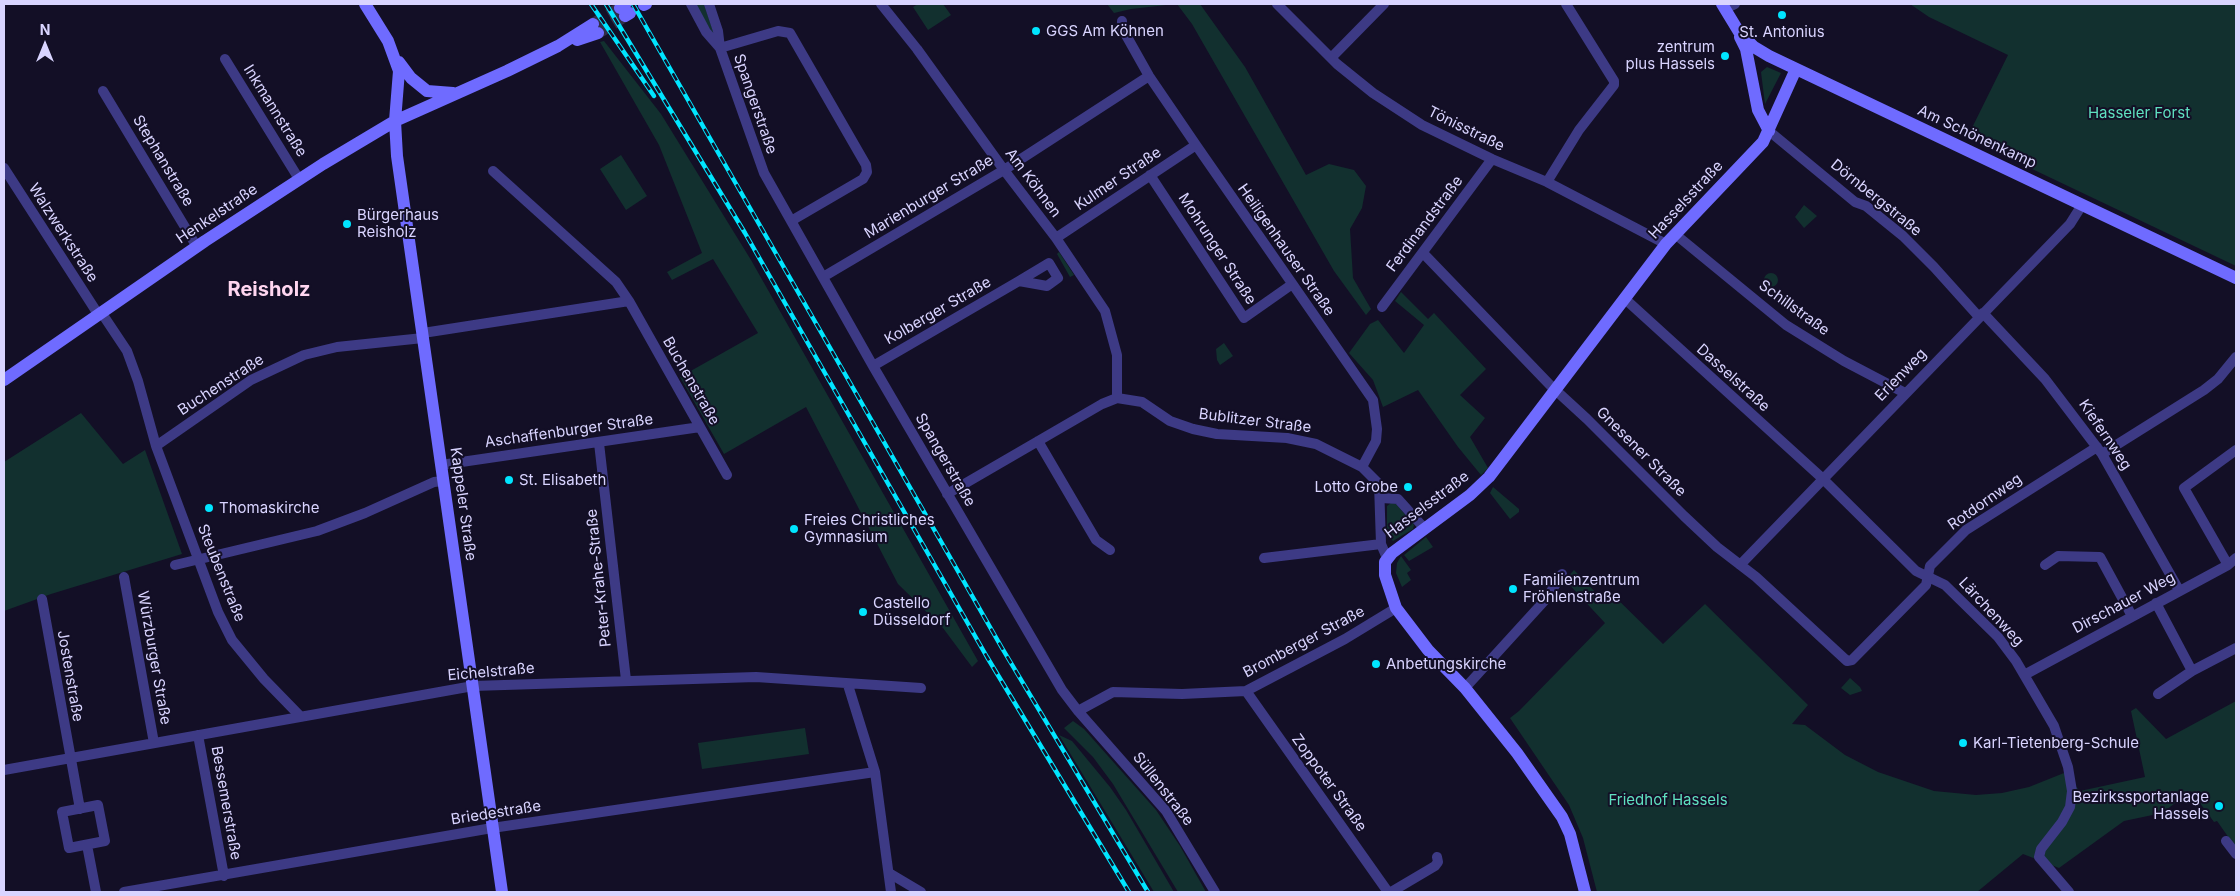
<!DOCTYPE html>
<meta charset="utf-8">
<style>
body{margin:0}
#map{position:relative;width:2240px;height:896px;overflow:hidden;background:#130f26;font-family:Inter,sans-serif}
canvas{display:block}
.frame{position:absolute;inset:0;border:5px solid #d9d4ff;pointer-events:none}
.north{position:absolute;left:20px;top:20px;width:50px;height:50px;-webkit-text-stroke:4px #130f26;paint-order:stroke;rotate:0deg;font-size:14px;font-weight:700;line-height:20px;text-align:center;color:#d9d4ff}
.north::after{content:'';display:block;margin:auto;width:18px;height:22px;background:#d9d4ff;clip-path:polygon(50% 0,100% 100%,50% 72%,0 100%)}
</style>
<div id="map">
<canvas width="2240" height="896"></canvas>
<div class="frame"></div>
<div class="north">N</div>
</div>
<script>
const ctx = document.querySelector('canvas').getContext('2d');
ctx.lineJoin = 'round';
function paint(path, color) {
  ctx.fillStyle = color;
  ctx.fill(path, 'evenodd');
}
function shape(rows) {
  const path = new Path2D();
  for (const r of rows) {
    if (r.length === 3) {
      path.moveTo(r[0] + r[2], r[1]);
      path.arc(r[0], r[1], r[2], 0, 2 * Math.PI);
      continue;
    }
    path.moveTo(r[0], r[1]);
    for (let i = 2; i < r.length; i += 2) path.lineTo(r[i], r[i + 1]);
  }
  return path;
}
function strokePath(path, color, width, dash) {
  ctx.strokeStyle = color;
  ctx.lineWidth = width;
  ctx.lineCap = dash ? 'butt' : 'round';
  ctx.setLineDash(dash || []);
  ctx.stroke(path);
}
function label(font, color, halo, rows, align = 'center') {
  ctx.font = font + ' Inter,sans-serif';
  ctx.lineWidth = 4;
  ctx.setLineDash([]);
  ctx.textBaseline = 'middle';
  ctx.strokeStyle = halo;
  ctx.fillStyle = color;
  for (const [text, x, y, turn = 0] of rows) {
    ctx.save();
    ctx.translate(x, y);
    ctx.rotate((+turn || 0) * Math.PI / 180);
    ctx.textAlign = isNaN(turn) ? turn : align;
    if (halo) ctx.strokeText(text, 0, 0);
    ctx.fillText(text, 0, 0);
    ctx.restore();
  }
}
paint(shape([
 [694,4,704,4,715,37],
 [918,4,943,4,951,15,928,30,913,7],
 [1107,4,1175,4,1131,9,1114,13],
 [1177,4,1200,4,1245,67,1306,175,1329,164,1354,170,1366,186,1362,208,1350,229,1353,278,1371,309,1366,315,1334,271,1192,24],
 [1910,4,2236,4,2236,266,1967,138,2008,55,1929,17],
 [604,41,661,114,751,260,978,661,972,667,943,628,898,584,806,407,724,454,680,377,758,333,713,259,672,280,667,272,702,253,659,145,600,42],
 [1767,67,1781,73,1765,104,1761,72],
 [621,155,647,196,626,210,600,169],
 [1804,205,1817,216,1804,228,1795,217],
 [1059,252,1074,275,1070,277,1057,254],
 [1771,280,7],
 [1401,292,1428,319,1434,313,1486,369,1460,395,1485,418,1470,437,1488,468,1481,475,1458,447,1418,390,1383,407,1373,380,1349,353,1370,324,1378,320,1404,353,1424,325,1395,301],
 [1224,343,1233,356,1220,365,1217,360,1216,349],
 [81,413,123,464,145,450,182,554,51,594,4,611,4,462],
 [1493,487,1519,509,1519,512,1510,519,1490,493],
 [1391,503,1396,504,1414,525,1413,529,1393,541,1387,535,1387,506],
 [1426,537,1433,547,1409,561,1404,555],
 [1401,556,1411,570,1407,573,1411,580,1402,587,1396,573,1397,563],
 [1574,570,1600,597,1608,590,1663,644,1705,604,1808,705,1792,724,1805,725,1845,755,1878,772,1934,791,1976,795,2002,793,2029,787,2064,773,2080,791,2145,777,2131,711,2136,708,2166,739,2236,701,2236,848,2217,821,2214,822,2191,791,2162,813,2124,821,2059,868,2023,854,1977,892,1597,892,1583,838,1569,805,1510,718,1519,711,1605,623,1565,580],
 [1850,678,1860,687,1862,691,1850,695,1841,688],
 [1073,721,1084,729,1156,810,1180,846,1206,892,1178,892,1113,784,1093,757,1064,728],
 [805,728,809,754,702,769,698,743],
 [1059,735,1072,741,1110,787,1126,810,1174,892,1154,892]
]), '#12302f');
strokePath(shape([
 [593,24,620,8],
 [598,33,625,16]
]), '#312d47', 12, [12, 6]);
strokePath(shape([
 [691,4,706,32,720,48],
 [709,4,718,31,720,48,764,173,873,366,1062,690,1078,711,1166,811,1215,892],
 [881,4,917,49,1004,170,1056,238,1105,311,1117,355,1117,398],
 [1277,4,1337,64,1373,93,1422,125,1492,159,1547,182,1666,244],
 [1725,9,1735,4],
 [1122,21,1122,28,1149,76,1196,145,1373,400,1377,429,1376,441,1362,467,1379,484,1381,544,1387,558],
 [720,48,778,31,790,33,866,165,867,172,863,179,791,221],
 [1331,58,1384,4],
 [225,59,299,179],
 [103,91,197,247],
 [1769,131,1855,202,1866,206,1903,236,1934,267,1979,317],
 [4,168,98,314],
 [493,171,616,282,629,301,727,475],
 [1150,175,1244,318,1291,285],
 [1547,182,1579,130,1614,85,1614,81,1566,4],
 [1675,234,1786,325,1844,361,1905,393],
 [1056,238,1196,145],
 [1423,253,1550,385,1587,419,1684,516,1717,547,1756,577,1847,661,1852,660,1926,585,1930,566,1966,530,2097,447],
 [823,277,1004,170,1149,76],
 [1624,298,1822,478,1916,571,1945,585,1998,637,2016,661,2054,726,2068,767,2072,791,2070,807,2062,822,2041,849,2039,857,2069,892],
 [1382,307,1492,159],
 [101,312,127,351,138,381,156,446,218,612,232,640,264,679,301,717],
 [1983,313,2045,379,2102,454,2179,590],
 [423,333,629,301],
 [873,366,1019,281,1047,286,1058,278,1049,263,1019,281],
 [1038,441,1096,540,1110,550],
 [599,443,626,680],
 [156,446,251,380,304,355,337,347,423,338],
 [2102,454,2204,390,2218,379,2236,357],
 [441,465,700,427],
 [947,494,1102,404,1117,398,1142,402,1170,421,1193,429,1217,434,1287,438,1316,444,1362,467],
 [1381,498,1398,499,1425,529],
 [1264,558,1381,544],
 [175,565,317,531,365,513,434,482,443,481],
 [1740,565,2070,224,2082,205],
 [2045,565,2058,556,2100,557,2132,616],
 [2228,565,2184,488,2236,450],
 [124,577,154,743],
 [42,599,80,809],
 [2156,603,2192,671,2236,648],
 [2026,674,2228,565,2236,558],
 [848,685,875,772,891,892],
 [1465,688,1547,598,1562,574],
 [1246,691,1388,892],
 [2158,694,2192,671],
 [1078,711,1113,692,1182,694,1246,691,1345,639,1396,608],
 [198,735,224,876],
 [4,770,473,686,756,677,921,688],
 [98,805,105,841,69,848,62,812,98,805],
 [2226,841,2236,854],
 [87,845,96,892],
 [889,873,921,892],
 [124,892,492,828,875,772],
 [1391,892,1435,866,1438,862,1437,857]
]), '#3d3a85', 10);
strokePath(shape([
 [365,4,388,41,399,71,395,121,397,156,502,892],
 [1722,4,1739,32,1754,47,1769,56,2236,278],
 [644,5,646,4],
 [620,8,625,5],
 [625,16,630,13],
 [1740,37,1746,49,1758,110,1769,131],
 [577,40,598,33],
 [399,62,411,78,427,91,453,93],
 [4,380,205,241,323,164,395,121,507,71,558,46,593,24],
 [1585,892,1570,834,1562,817,1517,753,1465,688,1428,650,1396,608,1385,575,1385,562,1392,553,1470,495,1489,477,1666,244,1763,142,1796,69]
]), '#6f6bff', 12);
const rail = shape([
 [591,4,654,96],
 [606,4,745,233,987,657,1129,892],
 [633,4,1002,648,1148,892]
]);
strokePath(rail, '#00e5ff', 4.5);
strokePath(rail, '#130f26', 2.5, [8]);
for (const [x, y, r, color] of [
 [1782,15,5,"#00e5ff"],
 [1036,31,5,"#00e5ff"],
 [1725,56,5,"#00e5ff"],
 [347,224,5,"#00e5ff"],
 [509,480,5,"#00e5ff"],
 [1408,487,5,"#00e5ff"],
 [209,508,5,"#00e5ff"],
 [794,529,5,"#00e5ff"],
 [1513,589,5,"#00e5ff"],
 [863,612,5,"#00e5ff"],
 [1376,664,5,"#00e5ff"],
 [1963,743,5,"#00e5ff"],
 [2219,806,5,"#00e5ff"]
]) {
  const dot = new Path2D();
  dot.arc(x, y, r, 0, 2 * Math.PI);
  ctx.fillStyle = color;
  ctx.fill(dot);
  strokePath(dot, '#130f26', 2);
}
label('15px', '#d9d4ff', '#130f26', [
 ["GGS Am Köhnen",1046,31],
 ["St. Antonius",1782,32,"center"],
 ["zentrum",1715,47,"right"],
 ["plus Hassels",1715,64,"right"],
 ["Bürgerhaus",357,215],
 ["Reisholz",357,232],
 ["St. Elisabeth",519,480],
 ["Lotto Grobe",1398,487,"right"],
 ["Thomaskirche",219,508],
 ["Freies Christliches",804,520],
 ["Gymnasium",804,537],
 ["Familienzentrum",1523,580],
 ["Fröhlenstraße",1523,597],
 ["Castello",873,603],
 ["Düsseldorf",873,620],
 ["Anbetungskirche",1386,664],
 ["Karl-Tietenberg-Schule",1973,743],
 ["Bezirkssportanlage",2209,797,"right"],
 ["Hassels",2209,814,"right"]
], 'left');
label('15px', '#d9d4ff', '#130f26', [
 ["Spangerstraße",755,104,71],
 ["Inkmannstraße",275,111,58],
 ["Tönisstraße",1466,129,26],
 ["Am Schönenkamp",1977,137,25],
 ["Stephanstraße",163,161,59],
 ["Kulmer Straße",1118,179,-34],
 ["Am Köhnen",1033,183,53],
 ["Marienburger Straße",929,197,-31],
 ["Dörnbergstraße",1876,198,39],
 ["Hasselsstraße",1686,200,-47],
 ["Henkelstraße",217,214,-34],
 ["Ferdinandstraße",1425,224,-53],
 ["Walzwerkstraße",63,233,57],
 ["Mohrunger Straße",1217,249,57],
 ["Heiligenhauser Straße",1286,250,55],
 ["Schillstraße",1794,308,36],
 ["Kolberger Straße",938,311,-30],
 ["Erlenweg",1901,375,-46],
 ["Dasselstraße",1733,378,42],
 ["Buchenstraße",691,381,60],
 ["Buchenstraße",221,385,-33],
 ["Bublitzer Straße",1255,421,7],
 ["Aschaffenburger Straße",569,431,-8],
 ["Kiefernweg",2105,435,56],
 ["Gnesener Straße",1641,452,45],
 ["Spangerstraße",945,460,60],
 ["Rotdornweg",1985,502,-35],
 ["Kappeler Straße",463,504,82],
 ["Hasselsstraße",1427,505,-37],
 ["Steubenstraße",221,573,68],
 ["Peter-Krahe-Straße",599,578,-96],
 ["Dirschauer Weg",2124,603,-28],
 ["Lärchenweg",1991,612,47],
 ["Bromberger Straße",1304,642,-28],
 ["Würzburger Straße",154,658,80],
 ["Eichelstraße",491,672,-5],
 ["Jostenstraße",70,676,80],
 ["Zoppoter Straße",1329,783,54],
 ["Süllenstraße",1163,789,52],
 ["Bessemerstraße",226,803,80],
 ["Briedestraße",496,813,-9]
]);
label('15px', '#5fe0c0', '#130f26', [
 ["Hasseler Forst",2139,113],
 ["Friedhof Hassels",1668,800]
]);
label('bold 20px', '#ffd6f0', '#130f26', [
 ["Reisholz",269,290]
]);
</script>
